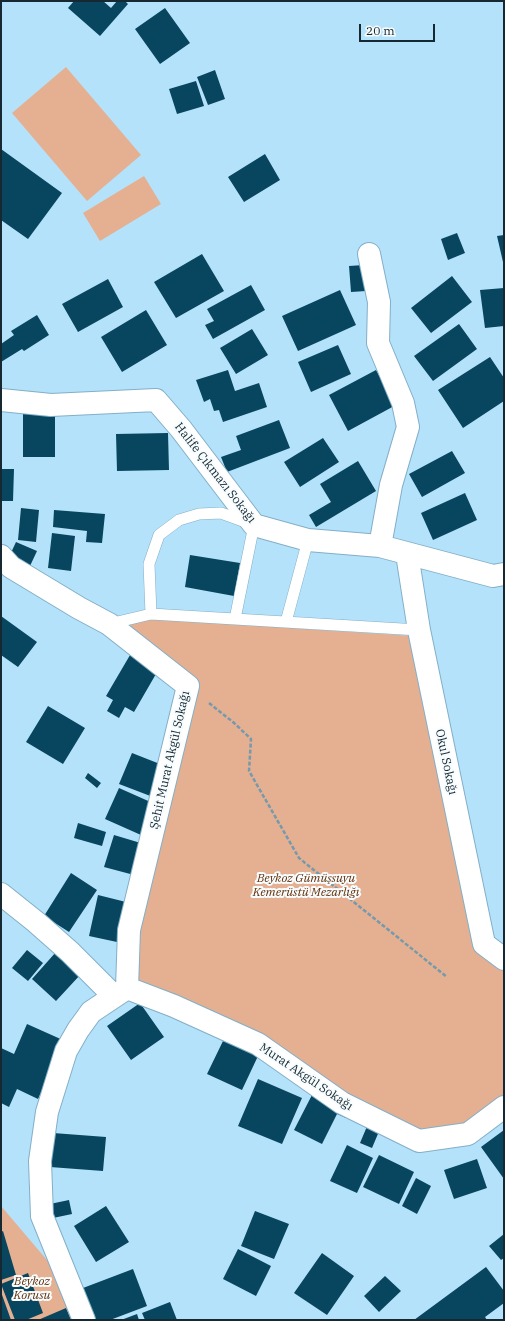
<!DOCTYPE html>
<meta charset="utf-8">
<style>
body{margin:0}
#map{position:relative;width:505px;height:1321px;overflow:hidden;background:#b4e2fa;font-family:"IBM Plex Serif",serif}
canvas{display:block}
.frame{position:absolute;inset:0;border:2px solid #162831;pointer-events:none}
.scale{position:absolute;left:359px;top:24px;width:76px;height:18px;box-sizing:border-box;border:2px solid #162831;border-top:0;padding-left:5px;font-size:12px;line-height:14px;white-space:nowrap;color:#162831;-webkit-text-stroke:3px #f7fcfe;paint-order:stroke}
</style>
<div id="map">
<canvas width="505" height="1321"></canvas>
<div class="frame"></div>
<div class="scale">20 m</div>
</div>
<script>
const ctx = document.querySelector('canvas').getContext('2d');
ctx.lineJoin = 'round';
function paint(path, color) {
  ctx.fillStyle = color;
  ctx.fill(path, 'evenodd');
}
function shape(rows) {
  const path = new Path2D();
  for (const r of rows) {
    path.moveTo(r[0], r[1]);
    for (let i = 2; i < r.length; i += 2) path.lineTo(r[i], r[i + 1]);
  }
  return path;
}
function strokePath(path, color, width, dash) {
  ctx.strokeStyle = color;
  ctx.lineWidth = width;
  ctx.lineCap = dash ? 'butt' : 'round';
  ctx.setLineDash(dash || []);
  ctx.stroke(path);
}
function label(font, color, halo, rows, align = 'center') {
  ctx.font = font + ' "IBM Plex Serif",serif';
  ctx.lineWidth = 4;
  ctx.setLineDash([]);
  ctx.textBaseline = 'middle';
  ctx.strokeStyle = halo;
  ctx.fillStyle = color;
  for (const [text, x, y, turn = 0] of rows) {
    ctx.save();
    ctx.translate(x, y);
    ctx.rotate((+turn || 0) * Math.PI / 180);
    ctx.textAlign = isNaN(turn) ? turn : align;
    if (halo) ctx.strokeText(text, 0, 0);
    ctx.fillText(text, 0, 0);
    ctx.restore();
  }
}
paint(shape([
 [66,67,141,155,87,201,12,113],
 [144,176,161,204,100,241,83,213],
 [152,619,414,636,480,949,504,966,504,1102,467,1131,419,1137,134,985,134,931,192,685,125,626],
 [1,1206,98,1320,1,1320]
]), '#e4b091');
paint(shape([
 [74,1,103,1,111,8,117,1,125,1,128,4,100,36,68,8],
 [165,8,190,43,160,64,135,29],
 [215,70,225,99,208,105,197,77],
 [196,81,204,106,177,114,169,89],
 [1,149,62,193,28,239,1,220],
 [265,154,280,180,244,202,228,177],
 [457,233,465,253,448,260,441,239],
 [504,235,504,262,503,262,497,236],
 [202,254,224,291,176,318,154,282],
 [364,265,366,291,351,292,349,266],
 [452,276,472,302,431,333,411,308],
 [108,279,123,307,78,332,62,304],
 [251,285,265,310,213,339,205,325,214,321,207,309],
 [504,288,504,326,485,328,480,290],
 [340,290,356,325,298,351,282,316],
 [146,310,167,345,122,372,101,337],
 [37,315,49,335,24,351,22,349,1,362,1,344,14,335,11,331],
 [459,324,477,349,433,381,414,356],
 [252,329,268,355,236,374,220,348],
 [338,345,351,374,311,392,298,362],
 [490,357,504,378,504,401,463,428,438,390],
 [228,370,235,391,259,383,267,407,223,422,219,410,214,411,210,399,204,402,196,380],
 [376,370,396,405,348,431,329,395],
 [23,412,55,412,55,457,23,457],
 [279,420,290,448,227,472,221,457,241,450,236,436],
 [168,433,169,470,117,471,116,434],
 [323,438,339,462,300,487,284,462],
 [452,451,465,473,422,497,409,474],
 [358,461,376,491,316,527,309,515,331,502,320,484],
 [1,469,14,469,13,501,1,501],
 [465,493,477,520,433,540,421,513],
 [21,508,39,510,36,542,18,540],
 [54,510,105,514,102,543,86,542,87,531,53,527],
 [52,533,75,536,71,571,48,568],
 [16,542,37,551,30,566,9,557],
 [190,555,240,563,234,596,185,587],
 [1,616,37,642,18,667,1,655],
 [133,650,160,667,134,712,125,707,119,718,107,711,113,700,106,696],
 [48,706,85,728,63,764,26,742],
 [132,753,165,766,153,797,119,784],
 [88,773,101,783,97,788,85,778],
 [119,788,155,804,141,835,105,819],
 [78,823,106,832,102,846,74,838],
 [114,835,144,844,134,875,104,867],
 [71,873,97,890,69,932,44,916],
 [98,895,126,902,117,942,89,936],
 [27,950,43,963,28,981,12,968],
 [56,952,81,974,56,1001,32,979],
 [140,1003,164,1037,131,1060,107,1026],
 [27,1024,65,1041,38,1099,17,1089,9,1107,1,1103,1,1048,14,1054],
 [223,1041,258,1056,242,1090,207,1074],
 [258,1079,302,1098,282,1144,238,1126],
 [313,1093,349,1111,346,1118,337,1114,322,1144,294,1130],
 [368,1124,380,1129,372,1148,360,1143],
 [504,1130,504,1179,481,1147],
 [53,1133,106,1137,103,1171,50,1167],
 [347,1145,373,1158,357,1193,330,1181],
 [379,1155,414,1172,399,1204,363,1187],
 [477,1159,487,1188,454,1199,444,1170],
 [416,1178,431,1186,417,1214,402,1206],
 [69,1200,72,1214,53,1218,50,1204],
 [106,1206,129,1242,96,1262,74,1226],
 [255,1211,289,1224,274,1259,241,1246],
 [3,1231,16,1275,1,1280,1,1232],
 [504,1234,504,1258,501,1260,489,1246],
 [238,1249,271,1266,256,1296,223,1279],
 [322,1253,354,1276,327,1315,294,1293],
 [486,1267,504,1291,504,1303,485,1317,487,1320,414,1320],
 [133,1269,147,1306,110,1320,95,1320,83,1288],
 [28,1273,43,1313,26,1320,15,1320,1,1284],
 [385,1276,401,1291,379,1312,364,1296],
 [1,1293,1,1292,11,1320,1,1320],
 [170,1302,177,1320,145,1320,142,1313],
 [66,1308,71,1320,38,1320],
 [137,1314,139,1320,121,1320]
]), '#08455e');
const lane = shape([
 [151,614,149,564,159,535,179,520,199,514,221,513,254,525,235,619],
 [286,622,308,540],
 [109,624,151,614,419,630]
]);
const street = shape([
 [369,254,379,302,378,343,403,403,408,427,391,485,380,546],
 [1,400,51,405,156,400,181,429,254,525,308,540,380,546,493,576,504,574],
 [407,554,419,630,484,944,504,959],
 [1,556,11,567,79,608,109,624,188,686,129,930,127,988],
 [1,894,36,922,70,952,114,996],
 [127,988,174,1006,258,1044,342,1103,419,1141,468,1134,504,1107],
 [84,1320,42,1216,40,1161,47,1112,66,1051,78,1030,91,1012,127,988]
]);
strokePath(lane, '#83afc7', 12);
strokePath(street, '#83afc7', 24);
strokePath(shape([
 [209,703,233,722,251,739,249,771,299,858,447,977]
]), '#7699ab', 2.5, [4, 2]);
strokePath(lane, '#fff', 11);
strokePath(street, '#fff', 22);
label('12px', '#162831', '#f7fcfe', [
 ["Halife Çıkmazı Sokağı",215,473,52],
 ["Şehit Murat Akgül Sokağı",170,760,-77],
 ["Okul Sokağı",446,762,78],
 ["Murat Akgül Sokağı",306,1077,34]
]);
label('italic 12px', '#632f08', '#f7fcfe', [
 ["Beykoz Gümüşsuyu",306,879],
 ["Kemerüstü Mezarlığı",306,893],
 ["Beykoz",32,1282],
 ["Korusu",32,1296]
]);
</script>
